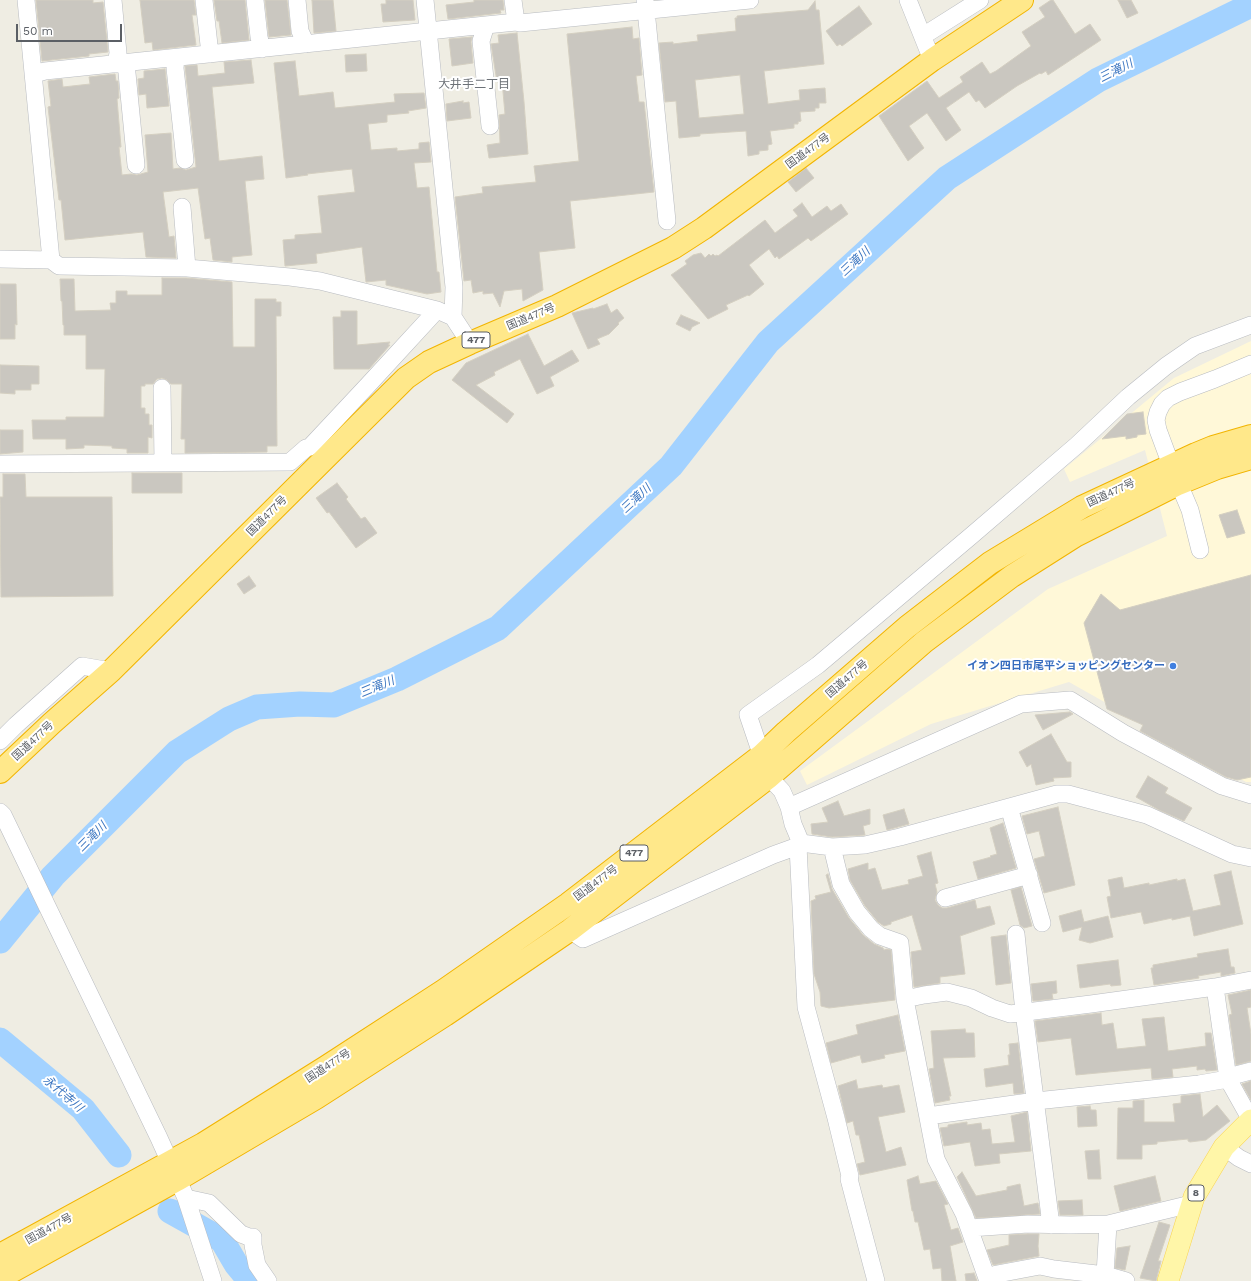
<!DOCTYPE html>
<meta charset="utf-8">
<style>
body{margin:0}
#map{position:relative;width:1251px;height:1281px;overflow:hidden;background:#efede3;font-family:"Work Sans",sans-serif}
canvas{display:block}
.scale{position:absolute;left:16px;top:24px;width:106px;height:18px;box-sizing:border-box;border:2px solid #5b5f65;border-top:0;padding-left:5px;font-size:12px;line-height:14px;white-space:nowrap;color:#5b5f65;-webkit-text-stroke:3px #fff;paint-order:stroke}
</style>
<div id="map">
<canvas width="1251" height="1281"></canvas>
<div class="scale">50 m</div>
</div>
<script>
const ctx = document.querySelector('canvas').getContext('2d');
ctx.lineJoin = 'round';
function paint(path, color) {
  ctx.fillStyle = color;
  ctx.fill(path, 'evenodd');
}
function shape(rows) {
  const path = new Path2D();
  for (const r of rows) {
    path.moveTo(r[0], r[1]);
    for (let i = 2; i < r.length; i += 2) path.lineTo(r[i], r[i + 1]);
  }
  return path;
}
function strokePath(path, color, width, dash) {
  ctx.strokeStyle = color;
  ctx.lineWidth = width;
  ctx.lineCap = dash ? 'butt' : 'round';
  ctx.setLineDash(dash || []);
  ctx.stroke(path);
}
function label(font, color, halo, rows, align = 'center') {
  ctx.font = font + ' "Work Sans","Noto Sans JP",sans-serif';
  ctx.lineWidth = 4;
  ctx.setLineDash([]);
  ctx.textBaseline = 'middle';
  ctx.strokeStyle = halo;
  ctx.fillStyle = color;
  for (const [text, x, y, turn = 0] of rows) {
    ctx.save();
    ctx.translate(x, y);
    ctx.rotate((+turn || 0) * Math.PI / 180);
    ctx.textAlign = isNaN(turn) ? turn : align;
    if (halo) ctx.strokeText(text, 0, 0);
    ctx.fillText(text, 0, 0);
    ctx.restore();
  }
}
paint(shape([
 [1251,341,1251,782,1246,782,1069,682,931,724,807,785,800,771,1048,589,1167,536,1145,450,1070,482,1064,469,1174,378]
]), '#fff8d8');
strokePath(shape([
 [0,941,53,876,177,752,229,719,257,707,300,704,334,705,397,679,498,628,671,466,768,342,947,178,1098,80,1251,5],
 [0,1040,83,1109,119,1155],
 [170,1211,222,1240,236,1264,250,1281]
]), '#a3d2ff', 25);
const building = shape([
 [36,0,93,0,93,3,103,2,108,52,89,54,89,56,42,61,36,0],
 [140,0,194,0,196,15,192,15,196,45,153,50,152,42,145,43,140,0],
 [214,0,245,0,249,40,222,43,219,21,217,21,214,0],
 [265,0,287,0,291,35,269,37,265,0],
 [312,0,333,0,336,31,314,33,312,0],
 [386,0,413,0,415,20,383,22,381,4,386,4,386,0],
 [474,0,503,0,504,10,500,10,501,13,448,19,446,5,474,2,474,0],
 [1051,0,1053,0,1075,34,1090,24,1101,40,1048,75,1046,71,1041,74,1040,73,1017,86,985,108,979,100,976,102,969,92,946,108,961,130,946,141,927,113,909,126,924,148,908,161,879,116,927,81,939,98,963,82,960,77,982,62,990,74,996,71,1031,46,1022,32,1045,17,1039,8,1051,0],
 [1118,0,1131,0,1138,13,1127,18,1118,0],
 [815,1,816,10,819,10,824,64,764,71,768,104,800,100,799,90,825,88,826,103,819,103,819,108,815,108,815,111,800,112,801,121,798,122,798,124,794,124,794,128,770,131,772,144,768,145,768,150,759,151,759,154,748,156,746,131,700,134,700,136,679,138,676,101,665,102,659,43,673,42,673,44,698,41,697,35,736,31,735,18,737,18,737,16,808,10,815,1],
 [740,75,744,114,699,118,695,80,740,75],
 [859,6,872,24,842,46,840,44,837,46,826,31,859,6],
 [632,27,633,39,639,38,642,75,636,76,639,102,644,102,654,192,570,201,575,248,539,252,543,290,523,301,522,289,504,291,500,307,493,293,483,294,483,291,473,293,471,280,464,281,455,197,483,193,482,187,536,182,534,166,579,161,567,34,632,27],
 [517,33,524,102,528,154,489,158,487,145,500,143,499,115,505,114,502,81,497,82,491,44,499,43,498,35,517,33],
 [472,37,471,42,473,63,452,66,449,39,472,37],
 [366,54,367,71,346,72,345,55,366,54],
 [251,60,254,83,212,87,219,161,262,156,264,179,245,181,252,255,232,257,232,262,213,260,210,238,205,239,198,188,163,192,169,237,174,236,176,258,146,257,143,232,65,240,61,200,59,200,48,107,51,106,48,81,62,79,63,87,90,84,89,77,115,74,116,81,118,81,119,98,117,99,121,147,119,147,122,175,131,174,137,175,148,172,145,135,171,133,173,169,180,168,186,170,196,167,185,66,197,65,198,76,225,73,224,62,251,60],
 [295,61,299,96,333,92,335,108,395,102,394,94,424,93,426,108,408,111,409,113,387,115,387,122,368,124,371,150,397,148,397,151,419,149,419,143,429,142,431,162,414,163,417,188,429,187,437,272,439,272,441,292,427,294,386,285,386,280,366,282,362,247,316,254,317,263,285,266,283,240,295,239,295,235,322,233,318,196,355,192,352,169,307,174,308,175,286,178,274,63,295,61],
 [165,69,169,106,147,108,146,94,139,95,138,79,144,78,144,71,165,69],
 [463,101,463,103,469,102,471,118,447,121,446,104,463,101],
 [806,168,814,178,796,192,788,182,806,168],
 [802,203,812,217,827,206,831,211,841,204,848,214,811,241,808,238,779,259,777,256,775,258,769,249,749,265,764,284,749,296,748,295,726,305,728,309,708,319,671,275,687,264,685,261,693,255,701,253,705,258,709,254,711,256,713,254,715,256,717,255,718,256,765,220,775,233,798,216,793,210,802,203],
 [162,278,186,278,232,282,233,347,255,347,255,299,276,299,276,302,281,302,281,316,276,316,277,446,267,446,267,452,185,453,185,439,181,439,182,384,171,384,167,380,162,378,157,379,153,384,145,384,145,386,141,386,141,408,145,408,145,414,149,414,149,425,152,425,152,438,148,437,148,453,127,453,127,449,112,448,112,446,84,445,84,448,66,449,66,439,33,439,32,420,66,420,66,417,104,417,105,369,86,369,86,335,64,335,64,325,63,325,62,301,61,301,60,279,74,279,75,311,111,310,110,303,116,303,116,291,127,291,127,295,162,295,162,278],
 [0,284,16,284,17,325,15,324,15,339,0,339,0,284],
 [607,304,611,313,617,309,624,318,618,323,619,324,609,334,597,339,600,344,588,349,572,313,593,308,593,309,607,304],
 [341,311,357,311,357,345,390,342,388,345,390,345,369,369,334,369,333,317,341,317,341,311],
 [681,315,700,323,692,327,690,331,676,324,681,315],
 [528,334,544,366,572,350,579,361,550,377,554,386,537,394,520,359,494,372,495,375,476,385,514,414,507,423,452,380,466,363,528,334],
 [0,365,39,366,39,384,31,384,31,390,15,390,15,394,0,393,0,365],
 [1143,412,1146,434,1137,435,1137,437,1126,439,1126,436,1102,439,1127,414,1143,412],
 [0,430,23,430,23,452,0,454,0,430],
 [132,473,182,473,182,493,132,493,132,473],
 [3,474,25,474,26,497,112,497,113,596,1,597,0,497,3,497,3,474],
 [337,483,348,497,346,499,361,519,365,517,377,533,356,548,329,512,327,513,316,498,337,483],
 [1237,510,1245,533,1227,538,1219,515,1237,510],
 [1251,575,1251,777,1237,780,1226,777,1140,731,1143,725,1107,709,1084,623,1101,594,1120,610,1251,575],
 [249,576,256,586,244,594,237,584,249,576],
 [1070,712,1073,714,1043,730,1035,715,1070,712],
 [1051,734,1067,762,1071,762,1071,777,1053,778,1054,781,1036,785,1031,764,1027,767,1019,752,1051,734],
 [1148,776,1168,788,1165,793,1192,808,1184,821,1159,810,1136,797,1148,776],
 [838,801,844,816,870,809,870,824,863,826,865,835,832,837,812,834,811,824,828,822,822,808,838,801],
 [1058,807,1075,885,1044,893,1034,859,1045,856,1039,831,1027,834,1022,816,1058,807],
 [904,809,909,824,887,830,883,815,904,809],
 [1003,823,1016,868,978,879,973,862,991,857,990,856,997,854,990,828,1003,823],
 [931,852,938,883,935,884,937,892,935,900,938,905,942,908,947,908,975,900,977,909,990,906,995,924,960,936,965,974,940,977,940,983,914,987,911,952,922,950,912,915,891,922,891,924,884,926,878,922,865,906,850,880,848,869,868,863,868,870,875,868,882,890,909,884,908,880,923,876,917,856,931,852],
 [1231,871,1243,924,1194,936,1190,916,1172,920,1172,918,1144,924,1141,912,1111,918,1107,897,1111,896,1108,880,1122,877,1124,888,1149,883,1149,885,1177,879,1177,881,1185,879,1193,911,1221,905,1214,875,1231,871],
 [828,874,832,889,849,918,863,935,874,944,883,948,884,950,887,949,891,950,895,1000,829,1008,821,1006,820,992,814,974,811,901,816,899,815,896,831,892,826,875,828,874],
 [1021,887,1032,926,1024,928,1020,925,1011,890,1021,887],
 [1081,910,1084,922,1108,916,1113,937,1090,943,1079,940,1082,927,1063,932,1059,916,1081,910],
 [1006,935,1011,983,996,985,991,937,1006,935],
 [1228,949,1231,967,1234,967,1235,973,1221,976,1221,972,1198,976,1199,978,1154,985,1151,968,1153,968,1153,965,1198,957,1197,954,1228,949],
 [1118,960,1121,985,1111,986,1110,984,1080,988,1077,965,1118,960],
 [1056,981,1057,993,1052,994,1053,999,1033,1001,1031,984,1056,981],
 [1251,990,1251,1007,1247,1008,1251,1034,1251,1061,1236,1065,1229,1015,1232,1014,1228,995,1251,990],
 [1101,1013,1102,1025,1113,1023,1117,1049,1146,1046,1142,1019,1164,1017,1168,1051,1206,1046,1205,1033,1211,1033,1217,1070,1206,1071,1205,1069,1197,1070,1197,1066,1172,1069,1173,1077,1152,1079,1151,1068,1076,1075,1071,1038,1038,1042,1035,1021,1101,1013],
 [898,1015,905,1051,884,1055,885,1058,862,1063,860,1055,831,1063,826,1043,858,1034,856,1025,898,1015],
 [965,1029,966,1033,974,1033,975,1057,943,1058,951,1096,949,1096,950,1100,935,1103,929,1069,934,1068,931,1031,965,1029],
 [1018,1043,1024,1093,1014,1094,1013,1083,986,1087,984,1069,1009,1065,1008,1055,1010,1055,1009,1044,1018,1043],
 [856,1080,858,1089,882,1085,883,1088,899,1085,905,1112,878,1117,886,1152,901,1147,906,1165,860,1175,857,1164,865,1162,859,1135,856,1135,853,1121,847,1123,838,1086,856,1080],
 [1251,1081,1251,1100,1242,1084,1251,1081],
 [1200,1094,1203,1117,1217,1105,1230,1121,1206,1140,1190,1142,1188,1141,1188,1139,1157,1142,1157,1144,1142,1145,1142,1159,1117,1159,1118,1108,1133,1108,1133,1101,1144,1100,1144,1122,1175,1122,1173,1104,1181,1103,1181,1096,1200,1094],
 [1090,1106,1091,1110,1096,1110,1097,1126,1078,1127,1077,1107,1090,1106],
 [1027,1112,1031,1151,999,1154,1000,1163,975,1166,970,1142,944,1146,940,1128,948,1127,948,1125,967,1122,967,1125,981,1123,982,1130,990,1129,992,1144,1015,1142,1011,1116,1027,1112],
 [1099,1150,1101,1179,1088,1179,1085,1151,1099,1150],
 [962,1172,976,1196,1007,1190,1007,1187,1020,1184,1024,1206,1038,1203,1040,1214,976,1218,957,1177,962,1172],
 [918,1176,920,1184,936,1181,948,1204,944,1205,951,1230,958,1228,963,1242,950,1246,956,1281,942,1281,941,1268,933,1269,930,1249,924,1250,918,1222,915,1222,913,1211,912,1211,907,1180,918,1176],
 [1155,1176,1161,1201,1120,1211,1114,1186,1155,1176],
 [1082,1200,1083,1215,1060,1215,1058,1201,1082,1200],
 [1159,1222,1170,1225,1158,1261,1161,1261,1156,1281,1140,1278,1159,1222],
 [1028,1234,1039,1234,1038,1246,1039,1256,993,1265,987,1250,1009,1245,1009,1235,1028,1234],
 [1130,1246,1125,1270,1115,1268,1117,1248,1130,1246],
 [974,1273,977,1281,966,1281,965,1274,974,1273]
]);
paint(building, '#cac7c0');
strokePath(building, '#d4cfc1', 1);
const minor = shape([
 [26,0,51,260],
 [113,0,118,53,116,64],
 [204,0,210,54],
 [255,0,259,37,262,49],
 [297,0,300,31,306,44],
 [425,0,454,287,453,317],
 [513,0,516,22],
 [645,0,667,221],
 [908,0,932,60],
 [486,25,481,41,490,126],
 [923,36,980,0],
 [176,58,175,68,185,160],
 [126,63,136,165],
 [34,74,45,71,486,25,516,22,520,23,750,0],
 [182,207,187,268],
 [0,259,51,260,59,266,187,268,290,277,320,281,437,310,453,317,470,343],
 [162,388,163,463],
 [0,464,290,462,306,448,310,447,368,385,437,310],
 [1200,550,1190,510,1171,465,1158,430,1156,420,1158,412,1162,404,1168,398,1180,392,1215,379,1251,364],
 [0,741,16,725,82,666,111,671],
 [789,807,1021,704,1070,700,1123,733,1222,786,1251,795],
 [1009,807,1042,923],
 [0,812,3,815,159,1138,186,1198,213,1281],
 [801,843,793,824,789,807,782,791,769,777,748,715,818,665,971,536,1077,445,1128,397,1166,366,1195,346,1251,325],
 [801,843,832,847,865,845,900,837,1057,794,1068,794,1147,815,1232,854,1251,858],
 [798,846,806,1007,836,1118,850,1176,849,1179,876,1281],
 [832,847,841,884,857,912,871,929,880,936,900,943,905,999,936,1159,964,1214,988,1281],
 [945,898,1029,875],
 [570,930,583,939,773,855,798,846,801,843],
 [1016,934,1024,1012,1051,1225],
 [1215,987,1251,980],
 [905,999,924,995,947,992,971,998,992,1008,1010,1014,1091,1004,1215,987,1228,1079,1251,1120],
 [1228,1077,1251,1071],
 [928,1116,1036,1101,1199,1084,1228,1079],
 [1224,1147,1239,1158,1251,1164],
 [186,1198,209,1203,241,1234,249,1237,253,1237,253,1245,257,1265,268,1281],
 [970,1228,1028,1224,1071,1225,1108,1224,1191,1204],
 [1105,1275,1108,1224],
 [987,1278,997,1274,1040,1266,1054,1269,1105,1275,1126,1281]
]);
const major = shape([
 [1168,1281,1194,1197,1224,1147,1251,1120]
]);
const highway = shape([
 [0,772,52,723,111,671,406,378,429,362,470,343,557,306,673,248,704,228,932,60,1022,0],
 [0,1255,203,1144,326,1067,443,991,568,904,762,755,786,732,907,627,990,563,1082,507,1196,454,1213,447,1251,436],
 [0,1278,177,1180,316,1098,445,1015,570,930,769,777,924,642,1012,576,1075,536,1178,484,1217,468,1251,458]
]);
strokePath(minor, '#b8bbc0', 18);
strokePath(major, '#f9d452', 22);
strokePath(highway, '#f2b400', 24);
strokePath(minor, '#fff', 17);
strokePath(major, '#fff6a8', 21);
strokePath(highway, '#ffe88a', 22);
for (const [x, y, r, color] of [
 [1173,666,4,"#3f7fe0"]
]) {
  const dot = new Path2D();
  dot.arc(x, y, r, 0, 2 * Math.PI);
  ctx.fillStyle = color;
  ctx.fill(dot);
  strokePath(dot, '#fff', 1.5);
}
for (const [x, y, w] of [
 [476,340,28],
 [634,853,28],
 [1196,1193,16]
]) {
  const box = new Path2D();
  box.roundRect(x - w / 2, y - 8, w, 16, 3);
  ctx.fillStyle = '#fff';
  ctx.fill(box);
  strokePath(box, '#5b5f65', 1);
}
label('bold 10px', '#5b5f65', null, [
 ["477",476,340],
 ["477",634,853],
 ["8",1196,1193]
]);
label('11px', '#5b5f65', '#fff', [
 ["国道477号",808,151,-36],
 ["国道477号",531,317,-23],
 ["国道477号",1111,493,-25],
 ["国道477号",267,516,-45],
 ["国道477号",847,679,-41],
 ["国道477号",33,741,-43],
 ["国道477号",596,883,-37],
 ["国道477号",328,1066,-33],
 ["国道477号",49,1229,-29]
]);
label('bold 11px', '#366cbe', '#fff', [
 ["イオン四日市尾平ショッピングセンター",1165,666]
], 'right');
label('italic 12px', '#3c76c1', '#fff', [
 ["三滝川",1116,71,-27],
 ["三滝川",855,262,-43],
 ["三滝川",636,499,-43],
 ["三滝川",377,687,-23],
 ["三滝川",92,837,-45],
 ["永代寺川",63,1094,41]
]);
label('12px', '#6c7177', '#fff', [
 ["大井手二丁目",474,84]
]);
</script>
